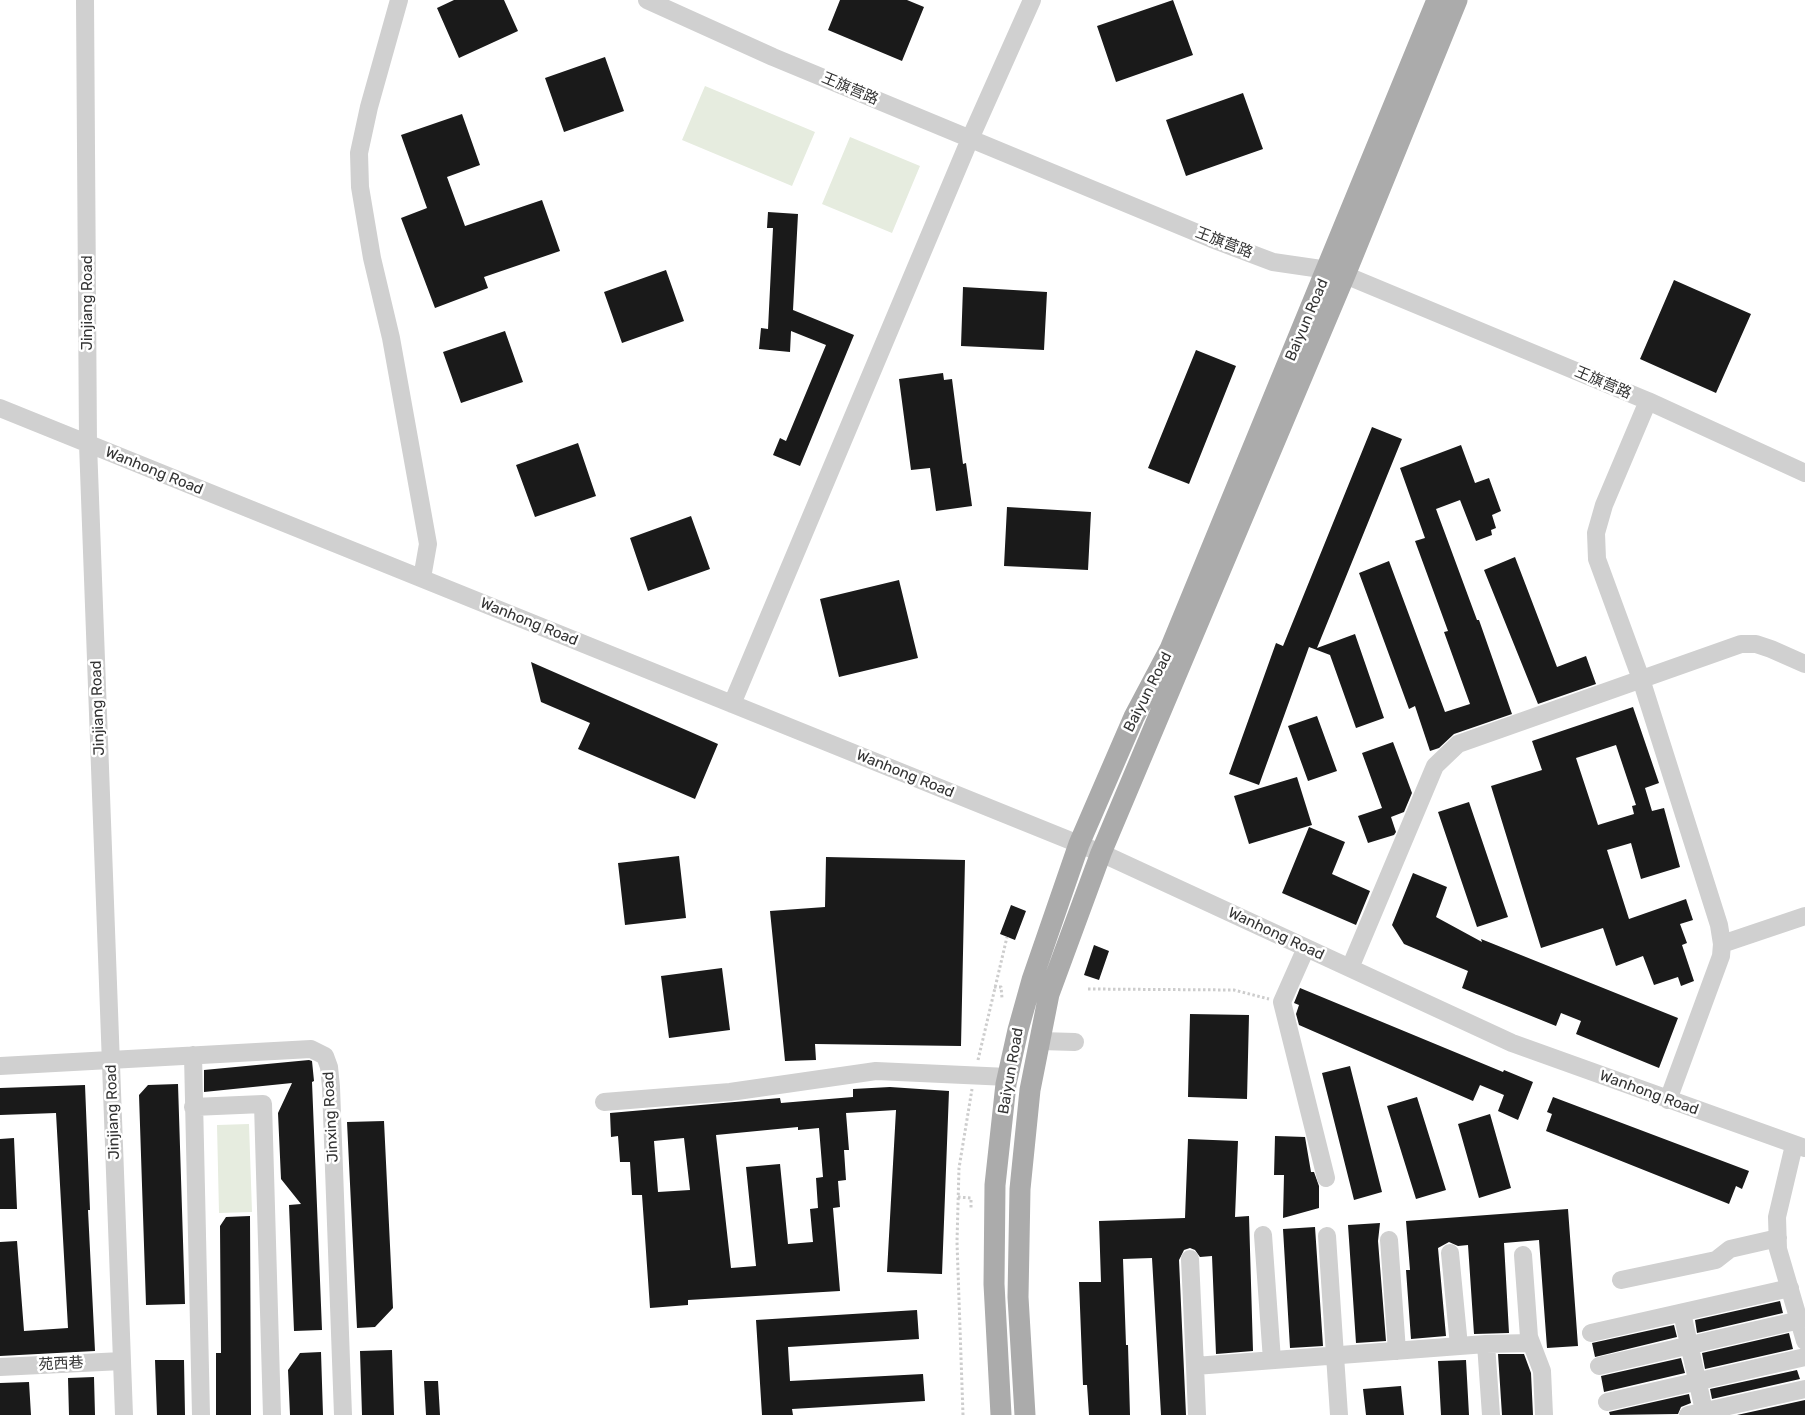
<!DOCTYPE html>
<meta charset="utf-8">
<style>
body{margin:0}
canvas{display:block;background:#fff}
</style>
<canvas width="1805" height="1415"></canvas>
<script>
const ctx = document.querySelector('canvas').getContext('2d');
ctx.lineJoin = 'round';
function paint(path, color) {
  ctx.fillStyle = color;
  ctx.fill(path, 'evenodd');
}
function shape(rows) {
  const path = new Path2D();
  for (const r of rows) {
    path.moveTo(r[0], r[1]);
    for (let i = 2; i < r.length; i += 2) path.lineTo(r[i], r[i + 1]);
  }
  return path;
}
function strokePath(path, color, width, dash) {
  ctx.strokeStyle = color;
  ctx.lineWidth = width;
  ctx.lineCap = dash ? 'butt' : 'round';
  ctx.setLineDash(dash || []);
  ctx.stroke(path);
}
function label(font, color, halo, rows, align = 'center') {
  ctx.font = font + ' Rubik,"Noto Sans SC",sans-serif';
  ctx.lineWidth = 5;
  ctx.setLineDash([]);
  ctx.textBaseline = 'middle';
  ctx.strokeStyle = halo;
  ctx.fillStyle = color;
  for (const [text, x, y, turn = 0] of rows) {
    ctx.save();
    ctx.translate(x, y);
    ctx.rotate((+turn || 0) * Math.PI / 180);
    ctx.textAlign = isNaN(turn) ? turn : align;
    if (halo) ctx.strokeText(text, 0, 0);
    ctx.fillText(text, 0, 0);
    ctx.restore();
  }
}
paint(shape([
 [705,86,815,132,792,186,682,140],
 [850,137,920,166,892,233,822,204],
 [249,1124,252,1212,219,1213,217,1125]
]), '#e6ecdf');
paint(shape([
 [454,0,504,0,518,31,459,58,437,8],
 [840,0,907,0,924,7,902,61,828,30],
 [1173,0,1193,55,1116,82,1097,26],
 [605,57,624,111,564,132,545,78],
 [1243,93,1263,149,1186,176,1166,120],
 [462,114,480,165,447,177,465,226,542,200,560,251,484,277,488,288,435,308,401,218,427,208,401,135],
 [768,212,798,214,793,310,854,335,800,466,773,455,780,438,786,441,826,345,791,331,790,352,759,349,761,328,768,329,773,228,767,228],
 [666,270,684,321,622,343,604,292],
 [1674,280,1751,314,1716,393,1640,359],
 [963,287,1047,292,1044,350,961,346],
 [505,331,523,382,461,403,443,352],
 [1196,350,1236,366,1189,484,1148,468],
 [943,373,944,380,952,379,963,464,966,463,972,506,936,511,930,468,911,470,899,379],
 [1372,427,1402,439,1317,648,1355,634,1384,718,1356,728,1330,655,1309,647,1259,785,1229,774,1276,643,1283,646],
 [578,443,596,496,535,517,516,465],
 [1461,445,1475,483,1489,478,1501,511,1492,515,1496,528,1491,530,1492,535,1476,541,1460,500,1436,509,1477,620,1479,620,1512,714,1454,734,1439,748,1430,751,1415,706,1409,709,1359,573,1389,561,1445,712,1470,704,1444,632,1448,631,1415,541,1425,538,1400,468],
 [1007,507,1091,512,1088,570,1004,566],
 [691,516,710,569,648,591,630,538],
 [1515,557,1557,667,1586,656,1596,684,1538,704,1484,570],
 [899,580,918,658,839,677,820,599],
 [531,662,718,744,695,799,578,749,590,723,541,702],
 [1633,707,1659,783,1645,788,1652,811,1664,808,1680,867,1641,879,1631,843,1607,850,1629,919,1686,899,1693,920,1680,924,1687,943,1682,945,1694,981,1681,986,1678,977,1654,985,1643,956,1616,966,1603,928,1541,948,1491,786,1542,770,1532,741],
 [1616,745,1636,805,1632,806,1634,814,1598,825,1576,758],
 [1317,716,1337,771,1308,781,1288,726],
 [1393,742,1412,793,1404,812,1391,817,1396,832,1394,835,1368,843,1358,816,1382,808,1362,753],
 [1297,777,1312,825,1249,844,1234,796],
 [1469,802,1508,917,1477,927,1438,812],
 [1309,827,1345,842,1332,874,1370,891,1356,925,1282,893],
 [679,856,686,918,625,925,618,863],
 [826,857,965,860,961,1046,815,1044,816,1060,785,1061,770,911,825,907],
 [1413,873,1447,887,1436,917,1482,942,1481,939,1678,1018,1659,1068,1576,1034,1581,1021,1561,1013,1556,1026,1462,988,1468,971,1404,944,1392,925],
 [1011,905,1026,911,1015,940,1000,934],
 [1094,945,1109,951,1099,980,1084,975],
 [722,968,730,1030,669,1038,661,976],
 [1300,988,1503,1072,1504,1070,1533,1082,1518,1120,1498,1111,1504,1095,1480,1085,1473,1101,1299,1025,1296,1014,1299,1005,1294,1003],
 [1190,1014,1249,1015,1247,1099,1188,1097],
 [309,1060,312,1061,314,1081,312,1082,322,1330,294,1331,289,1205,301,1204,281,1179,278,1113,292,1083,204,1092,204,1070],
 [1350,1066,1382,1192,1354,1200,1322,1073],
 [178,1084,185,1304,146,1305,139,1095,148,1085],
 [85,1085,90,1210,88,1210,95,1351,0,1356,0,1242,17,1241,24,1331,68,1328,56,1113,0,1115,0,1088],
 [890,1087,949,1091,942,1274,887,1272,896,1110,846,1113,849,1150,844,1150,846,1180,838,1181,840,1207,833,1208,840,1291,688,1300,688,1305,650,1308,642,1195,632,1195,630,1162,620,1162,618,1136,611,1137,610,1113,780,1098,781,1103,853,1097,853,1089],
 [798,1127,798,1130,819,1128,823,1177,816,1178,818,1208,810,1209,813,1242,788,1244,780,1164,746,1167,756,1266,731,1268,716,1135],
 [684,1138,690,1190,658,1192,654,1141],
 [1417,1097,1446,1190,1416,1199,1387,1106],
 [1553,1097,1749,1171,1742,1189,1736,1186,1729,1204,1546,1131,1552,1114,1547,1112],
 [1490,1114,1511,1188,1479,1198,1458,1124],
 [384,1121,393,1308,375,1327,357,1328,347,1122],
 [1275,1136,1305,1137,1311,1172,1314,1172,1319,1186,1319,1208,1283,1218,1284,1175,1274,1175],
 [14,1138,17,1209,0,1209,0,1139],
 [1188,1139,1238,1141,1235,1217,1249,1216,1253,1351,1216,1354,1212,1256,1200,1257,1195,1250,1190,1248,1184,1250,1179,1260,1186,1415,1161,1415,1152,1258,1123,1259,1126,1345,1128,1345,1130,1415,1089,1415,1087,1385,1083,1385,1079,1282,1101,1282,1099,1221,1185,1218],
 [1568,1209,1578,1346,1547,1348,1539,1240,1504,1243,1509,1333,1474,1334,1468,1245,1458,1246,1449,1242,1438,1248,1446,1336,1411,1339,1406,1270,1410,1270,1406,1221],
 [250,1216,251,1415,216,1415,216,1353,221,1353,220,1226,226,1217],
 [1380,1223,1378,1241,1386,1341,1356,1343,1348,1225],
 [1315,1227,1323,1346,1290,1348,1283,1229],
 [1780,1301,1783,1313,1697,1333,1695,1320],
 [917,1310,919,1339,788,1347,790,1381,923,1374,925,1401,792,1409,793,1415,762,1415,756,1320],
 [1674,1325,1677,1337,1595,1357,1592,1343],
 [1789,1333,1793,1349,1705,1369,1702,1353],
 [392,1350,394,1415,362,1415,360,1351],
 [321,1352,323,1415,290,1415,288,1370,300,1353],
 [1498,1354,1524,1354,1531,1373,1533,1415,1502,1415],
 [1681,1358,1685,1373,1604,1392,1601,1376],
 [155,1360,184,1360,185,1415,157,1415],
 [1466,1360,1469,1415,1441,1415,1438,1361],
 [1797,1370,1800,1379,1712,1399,1710,1389],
 [94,1377,95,1415,69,1415,68,1378],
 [424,1381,438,1381,440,1415,426,1415],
 [29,1382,31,1415,0,1415,0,1383],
 [1401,1386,1404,1415,1366,1415,1363,1389],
 [1689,1394,1691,1403,1681,1407,1678,1414,1610,1415,1609,1412],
 [1805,1400,1805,1415,1737,1415]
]), '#1a1a1a');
strokePath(shape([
 [994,987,1001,987,1002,998],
 [1088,989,1234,990,1269,999],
 [978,1060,1007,937],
 [958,1197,971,1198,971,1208],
 [963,1415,957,1242,959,1168,972,1089]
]), '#cdcdcd', 3, [2.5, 2.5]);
strokePath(shape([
 [85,0,88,444,124,1415],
 [399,0,369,107,359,153,360,187,372,258,391,338,428,544,422,578],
 [647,0,773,57,1212,239,1273,262,1328,270,1345,275,1648,401,1805,473],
 [1648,401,1604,505,1596,533,1597,559,1641,679,1719,925,1722,944,1721,956,1668,1100],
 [0,408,1101,853,1512,1043,1805,1148],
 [732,704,970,139,1032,0],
 [1722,944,1805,916],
 [1306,948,1282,1002,1326,1178],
 [1350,968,1435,766,1458,744,1741,644,1756,644,1771,649,1805,664],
 [1040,1041,1075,1042],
 [193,1055,201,1415],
 [0,1066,311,1049,325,1056,329,1067,331,1087,343,1415],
 [604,1102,730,1092,876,1071,1008,1077],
 [193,1107,263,1104,272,1415],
 [1794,1145,1777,1217,1778,1249,1805,1341],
 [1263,1235,1272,1360],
 [1327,1236,1339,1415],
 [1389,1240,1397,1351],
 [1450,1253,1459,1346],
 [1523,1255,1529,1337,1542,1371,1544,1415],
 [1190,1259,1195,1366],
 [1621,1280,1716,1260,1730,1249,1778,1238],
 [1682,1313,1705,1415],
 [1591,1333,1790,1288],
 [1486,1344,1530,1343],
 [1599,1366,1800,1320],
 [0,1367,122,1361],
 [1607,1402,1805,1357],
 [1197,1415,1195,1366,1486,1344,1491,1415],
 [1688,1415,1805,1389]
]), '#d0d0d0', 18);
strokePath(shape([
 [1001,1415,994,1284,995,1185,1006,1084,1018,1030,1032,980,1079,844,1134,717,1170,649,1437,0],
 [1025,1415,1018,1297,1020,1189,1030,1090,1049,994,1101,853,1345,275,1457,0]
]), '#ababab', 21);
label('15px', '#333', '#fff', [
 ["王旗营路",850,89,23],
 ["王旗营路",1224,243,21],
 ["Jinjiang Road",88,303,-90],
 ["Baiyun Road",1307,320,-67],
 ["王旗营路",1603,383,23],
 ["Wanhong Road",154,471,22],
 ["Wanhong Road",529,622,22],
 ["Baiyun Road",1148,692,-63],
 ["Jinjiang Road",98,708,-92],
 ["Wanhong Road",905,774,22],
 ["Wanhong Road",1276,934,25],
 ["Baiyun Road",1011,1071,-80],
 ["Wanhong Road",1649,1093,20],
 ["Jinjiang Road",113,1112,-92],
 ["Jinxing Road",331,1117,-93],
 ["苑西巷",61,1364,-3]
]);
</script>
